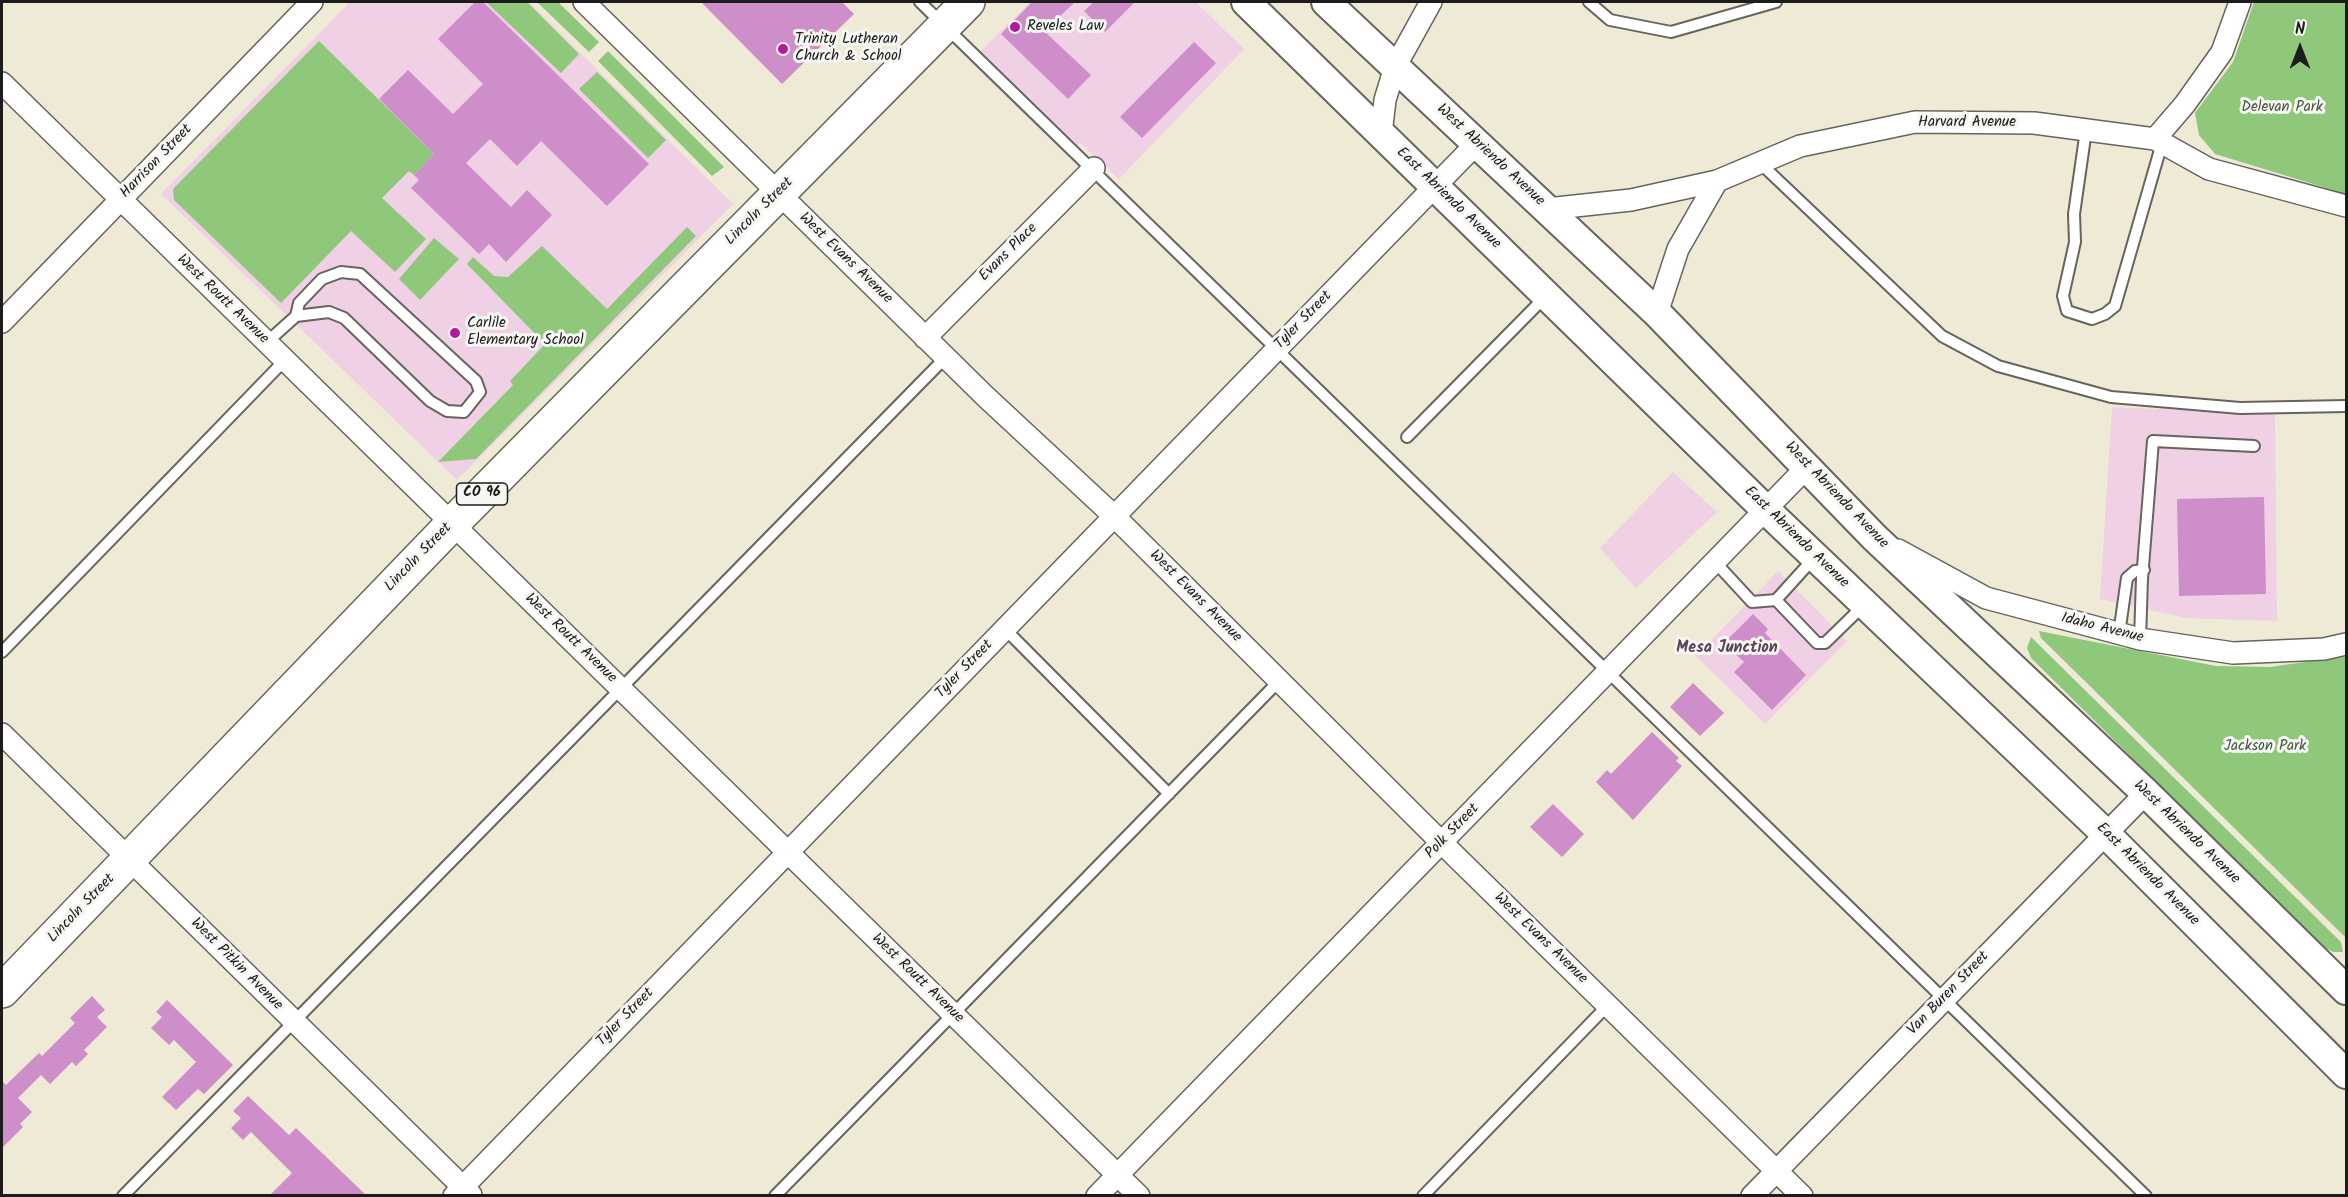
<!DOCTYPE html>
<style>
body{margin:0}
#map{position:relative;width:2348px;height:1197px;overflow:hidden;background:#efead6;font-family:Kalam,sans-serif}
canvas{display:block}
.frame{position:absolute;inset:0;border:3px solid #1c1c1c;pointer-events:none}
.north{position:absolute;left:2270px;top:18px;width:60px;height:60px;-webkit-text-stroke:4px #f6f6f2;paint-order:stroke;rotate:0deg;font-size:16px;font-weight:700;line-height:24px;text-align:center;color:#1c1c1c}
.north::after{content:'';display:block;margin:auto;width:21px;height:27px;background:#1c1c1c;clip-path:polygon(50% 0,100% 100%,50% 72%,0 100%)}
</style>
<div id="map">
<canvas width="2348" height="1197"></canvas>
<div class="frame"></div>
<div class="north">N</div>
</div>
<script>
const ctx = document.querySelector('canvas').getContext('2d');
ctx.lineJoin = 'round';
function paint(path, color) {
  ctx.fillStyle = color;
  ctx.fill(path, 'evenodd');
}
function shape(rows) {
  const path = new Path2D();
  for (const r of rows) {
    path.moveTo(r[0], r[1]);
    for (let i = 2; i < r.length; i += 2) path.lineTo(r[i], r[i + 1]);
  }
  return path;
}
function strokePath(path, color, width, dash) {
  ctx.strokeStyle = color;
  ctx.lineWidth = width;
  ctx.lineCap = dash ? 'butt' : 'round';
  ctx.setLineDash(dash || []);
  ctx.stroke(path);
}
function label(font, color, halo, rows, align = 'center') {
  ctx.font = font + ' Kalam,sans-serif';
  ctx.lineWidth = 6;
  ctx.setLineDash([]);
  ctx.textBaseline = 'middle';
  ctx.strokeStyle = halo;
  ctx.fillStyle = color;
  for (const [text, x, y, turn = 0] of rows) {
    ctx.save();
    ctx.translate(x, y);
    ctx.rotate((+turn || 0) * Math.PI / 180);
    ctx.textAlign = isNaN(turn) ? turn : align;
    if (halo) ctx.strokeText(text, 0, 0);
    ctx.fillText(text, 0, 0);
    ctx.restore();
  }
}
paint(shape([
 [350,2,529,2,733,204,457,480,161,194],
 [1030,2,1196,2,1244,49,1119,179,1080,143,1067,156,970,62],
 [2112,407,2275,414,2277,621,2187,618,2100,599],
 [1673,472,1717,512,1636,588,1600,548],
 [1778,571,1847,641,1765,724,1696,656]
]), '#efd0e5');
paint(shape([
 [486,2,527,2,579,54,561,73],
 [537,2,558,2,599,42,589,52],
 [2254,2,2346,2,2346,194,2215,154,2199,135,2195,113,2233,62],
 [319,41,434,154,414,175,409,171,382,198,426,239,395,272,351,231,281,303,174,200,173,189],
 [608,51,724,167,712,176,598,61],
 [597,72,666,140,648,158,579,89],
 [687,227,696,236,476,459,438,462,513,385,510,381,545,344,467,264,473,257,494,276,508,277,542,246,607,309],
 [434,238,459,259,420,300,399,279],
 [2039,631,2216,666,2270,667,2346,656,2346,938,2041,638],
 [2031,637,2341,942,2343,952,2333,952,2324,947,2031,658,2027,648]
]), '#90c87b');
paint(shape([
 [475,2,483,2,649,164,607,206,541,141,517,166,490,139,466,163,511,207,527,190,552,215,506,262,489,244,479,254,411,188,419,180,414,175,434,154,379,99,408,70,453,114,483,84,438,39],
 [701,2,842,2,854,14,782,84],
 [1032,2,1075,2,1044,31,1091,75,1068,99,1001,34],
 [1094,2,1135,2,1105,32,1084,11],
 [1194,42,1216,63,1142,138,1120,117],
 [2264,497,2266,594,2179,596,2177,499],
 [1753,614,1768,629,1765,633,1806,675,1772,710,1734,672,1744,662,1724,643],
 [1693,683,1724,713,1700,736,1670,707],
 [1652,732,1679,758,1676,761,1682,766,1633,820,1596,782,1607,770,1611,774],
 [1553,804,1584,834,1562,857,1530,827],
 [92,996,105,1010,97,1017,107,1027,84,1050,88,1054,76,1066,72,1062,50,1084,41,1075,18,1098,32,1112,20,1124,23,1127,2,1148,2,1081,6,1085,39,1053,42,1056,75,1023,70,1018],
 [167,1000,233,1065,204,1094,198,1089,176,1110,162,1097,196,1062,174,1040,169,1045,151,1028,162,1017,156,1012],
 [248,1096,289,1135,296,1128,367,1196,269,1196,292,1173,251,1132,243,1140,231,1128,241,1118,233,1111]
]), '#cd8ec9');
const lane = shape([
 [920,2,2146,1196],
 [1589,2,1610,20,1671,32,1776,2],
 [2086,130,2074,214,2075,242,2063,296,2067,311,2092,319,2105,314,2115,306,2162,143],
 [1760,163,1942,336,1998,366,2111,397,2240,408,2346,406],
 [266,343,296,316,299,303,322,279,341,272,360,274,476,381,480,392,464,412,447,411,430,401,344,318,329,312,296,316],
 [1407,437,1546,296],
 [1716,563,1752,602,1776,600,1817,643,1825,643,1863,606],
 [1776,600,1814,558],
 [1005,629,1169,794],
 [2119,634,2127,578,2135,571,2144,570],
 [2140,639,2142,579,2153,441,2254,446],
 [2,652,284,361],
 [123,1196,945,358],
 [775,1196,1279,681],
 [1423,1196,1608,1005]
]);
const street = shape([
 [584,2,986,397,1114,516,1442,843,1802,1196],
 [2,83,1139,1196],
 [1381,134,1385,100,1395,67,1431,2],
 [2155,139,2185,104,2222,52,2240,2],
 [1547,209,1631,200,1717,181,1800,146,1915,122,2034,123,2155,139,2209,169,2346,206],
 [1657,313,1678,249,1717,181],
 [2,322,312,2],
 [925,338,1094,168],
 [1898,550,1986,598,2140,639,2233,653,2324,649,2346,644],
 [2,734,471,1195],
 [454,1196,1476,144],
 [1097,1196,1807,467],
 [1752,1196,2146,793]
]);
const secondary = shape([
 [1246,2,1767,511,2106,834,2346,1074],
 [1326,2,1657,313,1874,537,2146,793,2346,990]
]);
const primary = shape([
 [2,991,452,524,968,2]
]);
strokePath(lane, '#66645d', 14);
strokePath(street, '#66645d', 24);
strokePath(secondary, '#66645d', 32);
strokePath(primary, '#66645d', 36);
strokePath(lane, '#fff', 10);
strokePath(street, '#fff', 21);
strokePath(secondary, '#fff', 28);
strokePath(primary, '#fff', 33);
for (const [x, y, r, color] of [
 [1015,27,6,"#b5179e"],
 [783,49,6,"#b5179e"],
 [455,333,6,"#b5179e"]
]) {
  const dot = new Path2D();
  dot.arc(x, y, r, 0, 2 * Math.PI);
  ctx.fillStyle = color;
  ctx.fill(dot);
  strokePath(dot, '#f6f6f2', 2);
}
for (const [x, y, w] of [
 [482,494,51]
]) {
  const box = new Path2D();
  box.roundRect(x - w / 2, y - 11, w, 22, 4.5);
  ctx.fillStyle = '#f6f6f2';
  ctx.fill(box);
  strokePath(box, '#1c1c1c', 1.5);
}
label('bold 14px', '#1c1c1c', null, [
 ["CO 96",482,494]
]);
label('15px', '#1c1c1c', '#f6f6f2', [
 ["Reveles Law",1027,27],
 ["Trinity Lutheran",795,40],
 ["Church & School",795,57],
 ["Carlile",467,324],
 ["Elementary School",467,341]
], 'left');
label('15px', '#45583d', '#f6f6f2', [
 ["Delevan Park",2282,108],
 ["Jackson Park",2265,747]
]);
label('15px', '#1c1c1c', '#f6f6f2', [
 ["Harvard Avenue",1967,123],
 ["West Abriendo Avenue",1490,156,43],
 ["Harrison Street",157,162,-46],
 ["East Abriendo Avenue",1448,199,44],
 ["Lincoln Street",760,212,-45],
 ["Evans Place",1009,253,-45],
 ["West Evans Avenue",845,259,44],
 ["West Routt Avenue",222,300,44],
 ["Tyler Street",1304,321,-46],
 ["West Abriendo Avenue",1836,496,46],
 ["East Abriendo Avenue",1796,538,44],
 ["Lincoln Street",419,558,-46],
 ["West Evans Avenue",1195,597,45],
 ["Idaho Avenue",2102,629,14],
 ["West Routt Avenue",570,639,44],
 ["Tyler Street",965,670,-46],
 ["Polk Street",1453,832,-46],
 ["West Abriendo Avenue",2186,833,44],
 ["East Abriendo Avenue",2147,875,45],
 ["Lincoln Street",82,909,-46],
 ["West Evans Avenue",1540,939,44],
 ["West Pitkin Avenue",236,965,45],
 ["West Routt Avenue",917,979,44],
 ["Van Buren Street",1949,994,-46],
 ["Tyler Street",626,1018,-46]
]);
label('bold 16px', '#5a4459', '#f6f6f2', [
 ["Mesa Junction",1727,649]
]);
</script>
